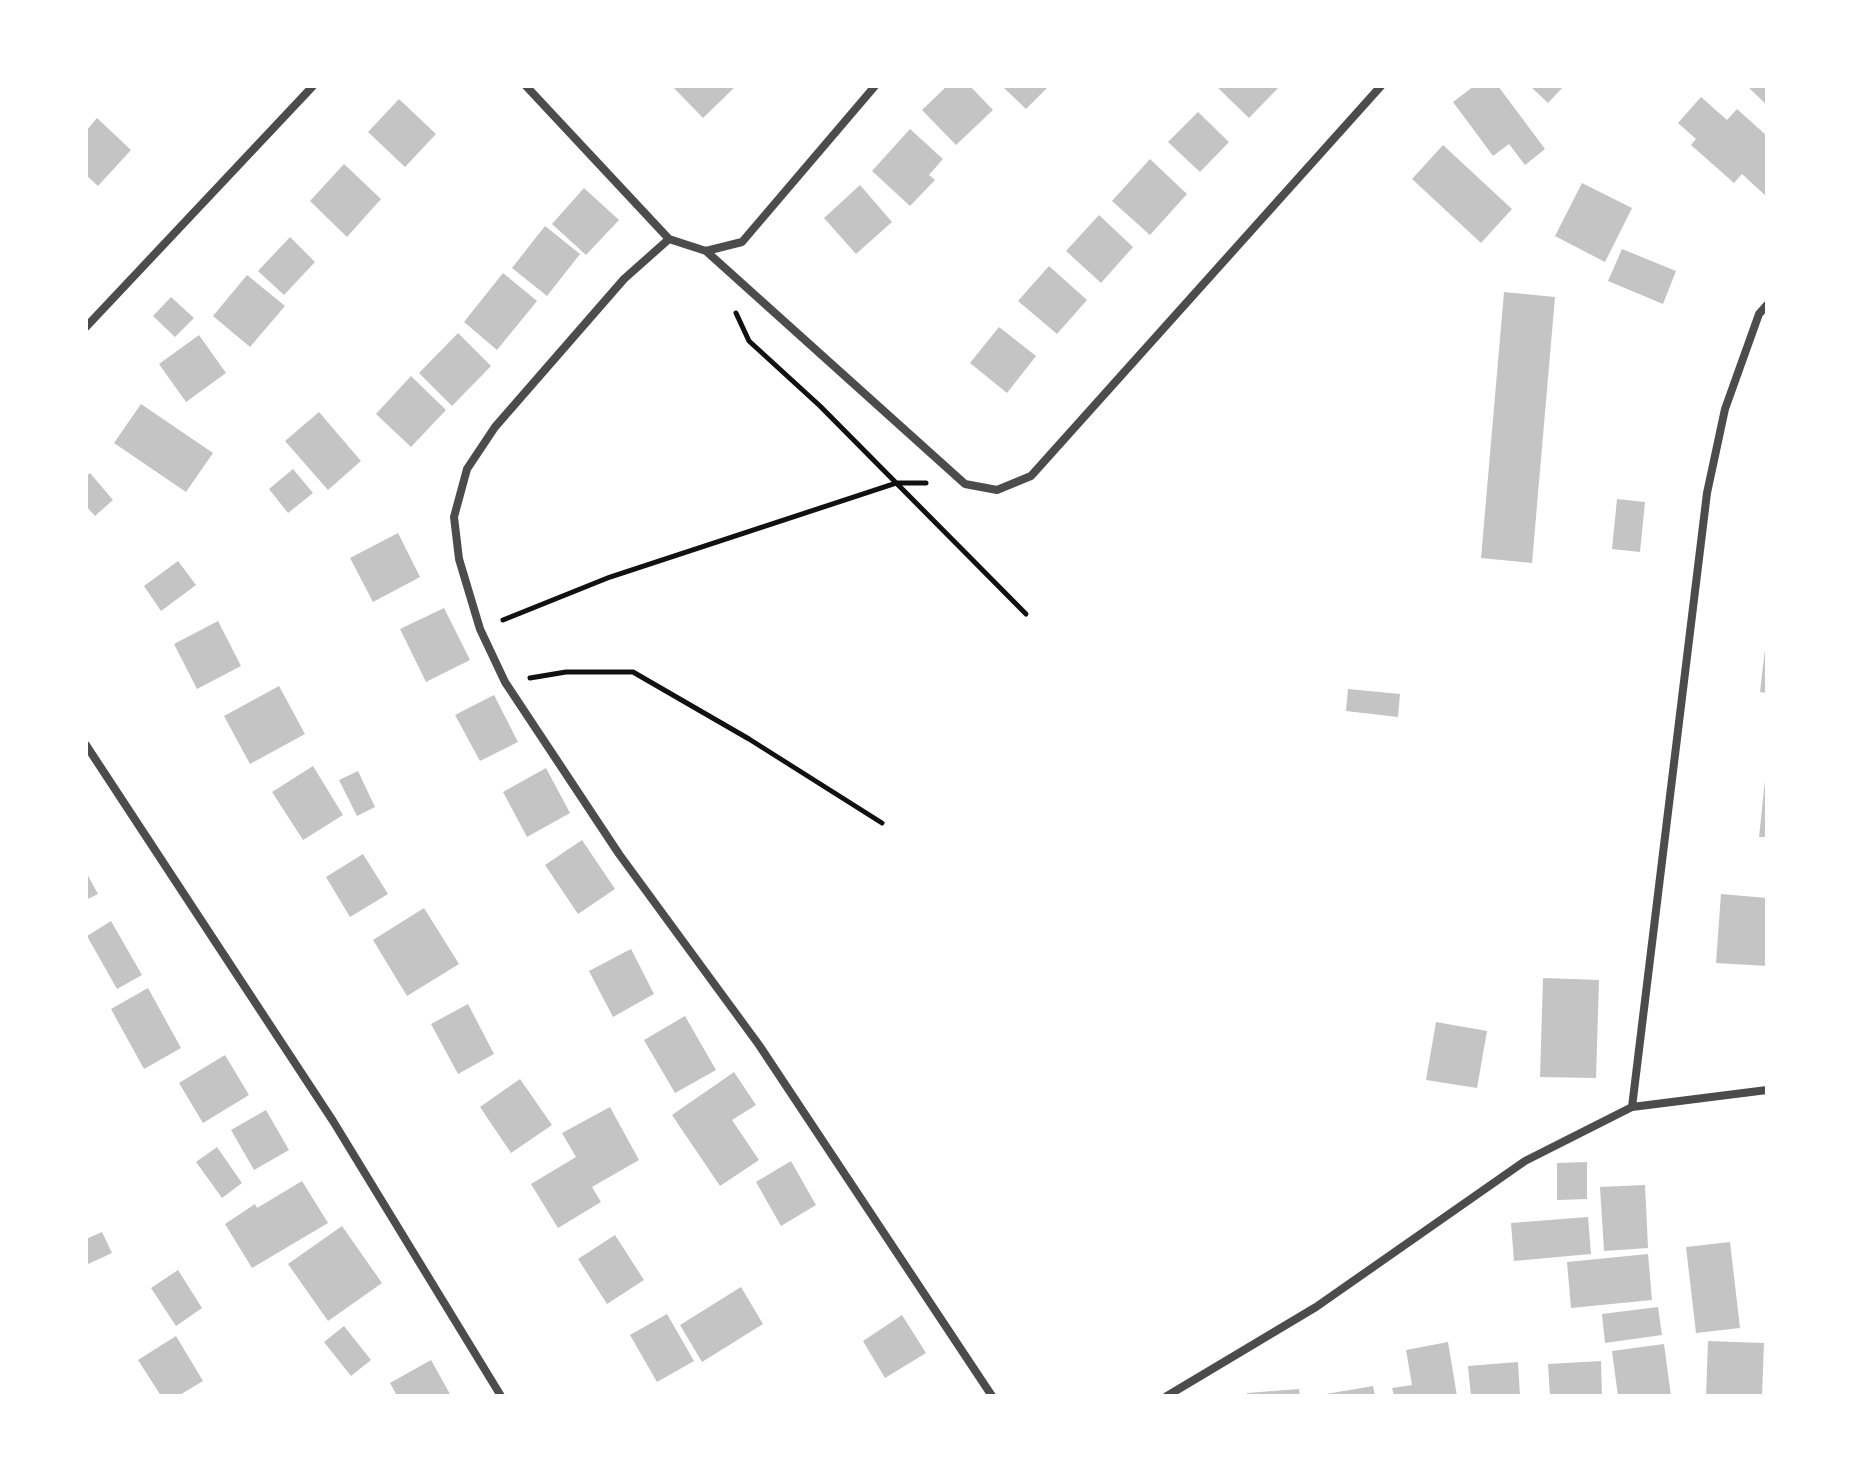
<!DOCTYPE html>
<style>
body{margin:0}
#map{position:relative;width:1853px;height:1482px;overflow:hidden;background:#fff;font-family:"Exo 2",sans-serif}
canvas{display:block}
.frame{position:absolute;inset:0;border:88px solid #fff;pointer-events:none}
</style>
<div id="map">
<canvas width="1853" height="1482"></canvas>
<div class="frame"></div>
</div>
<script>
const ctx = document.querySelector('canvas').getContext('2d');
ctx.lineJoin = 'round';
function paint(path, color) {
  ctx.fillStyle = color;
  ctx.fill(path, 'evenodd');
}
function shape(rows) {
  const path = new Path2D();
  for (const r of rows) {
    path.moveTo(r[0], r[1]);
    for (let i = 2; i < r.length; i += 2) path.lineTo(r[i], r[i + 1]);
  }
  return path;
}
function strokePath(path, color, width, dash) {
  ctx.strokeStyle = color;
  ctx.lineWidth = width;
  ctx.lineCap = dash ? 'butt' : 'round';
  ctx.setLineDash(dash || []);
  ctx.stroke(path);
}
paint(shape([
 [672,86,736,86,703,118],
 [947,86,970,86,993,110,956,145,922,110],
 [1002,86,1049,86,1026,109],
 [1216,86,1280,86,1249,118],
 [1474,86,1498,86,1545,149,1525,165,1509,144,1493,156,1453,102],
 [1530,86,1564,86,1548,103],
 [1752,86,1767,86,1767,105,1749,88],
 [1701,97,1727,120,1737,109,1767,136,1767,197,1742,174,1734,183,1691,145,1696,139,1678,123],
 [399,99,436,134,405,167,368,132],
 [1198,112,1229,142,1200,172,1168,142],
 [97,118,131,150,98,186,86,175,86,131],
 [910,129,943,159,929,175,935,180,910,206,872,171],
 [1443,145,1512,209,1481,243,1412,179],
 [1150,159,1187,194,1150,235,1112,201],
 [344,164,381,199,347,237,310,201],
 [1582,183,1632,208,1605,262,1555,236],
 [860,185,892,222,856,254,824,218],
 [584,188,619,220,586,255,552,224],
 [1099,215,1133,247,1101,283,1066,251],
 [545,226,580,254,547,296,512,268],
 [290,237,315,262,284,295,258,271],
 [1622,249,1676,271,1663,304,1608,281],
 [1049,266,1087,300,1057,334,1018,301],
 [503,273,537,301,497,350,464,322],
 [247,275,285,306,250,347,213,316],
 [1504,292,1555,297,1532,563,1481,558],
 [171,297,194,318,175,337,153,316],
 [999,327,1036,356,1007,393,970,363],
 [458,333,491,366,452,406,419,373],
 [199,335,226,373,186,402,159,364],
 [411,376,446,410,411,447,376,414],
 [141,404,213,453,186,492,114,443],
 [319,412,361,461,328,490,285,441],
 [293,469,313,493,288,513,269,489],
 [90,473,113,500,95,516,86,506,86,476],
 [1617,499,1645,502,1640,552,1612,549],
 [398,533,420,577,373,602,350,558],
 [178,561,196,585,161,611,144,586],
 [444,608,470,660,426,682,400,629],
 [218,621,241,666,197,689,174,644],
 [1765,649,1767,649,1767,693,1760,692],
 [279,686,305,734,250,764,224,716],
 [1348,689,1400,694,1398,717,1346,711],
 [494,695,518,742,480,761,455,715],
 [313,766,343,815,303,840,272,792],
 [546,768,570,813,527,837,503,792],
 [358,771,375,807,357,816,339,780],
 [1765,780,1767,780,1767,837,1759,837],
 [582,840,615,889,578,914,545,865],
 [363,854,388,894,350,917,326,877],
 [86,872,98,894,86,900],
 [1721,894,1767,898,1767,966,1716,963],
 [424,908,459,964,407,996,373,940],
 [111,921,142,975,117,989,87,936],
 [631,949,654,994,613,1017,589,971],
 [1543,978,1599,980,1596,1078,1540,1077],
 [148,988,181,1048,144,1069,111,1009],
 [468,1004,494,1054,458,1074,431,1024],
 [685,1016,716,1070,675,1093,644,1040],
 [1436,1022,1487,1031,1477,1088,1426,1080],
 [225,1055,249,1095,203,1123,179,1083],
 [734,1072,756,1105,732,1120,759,1160,720,1186,672,1115],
 [520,1079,552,1125,511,1153,480,1107],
 [610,1107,639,1160,592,1187,601,1202,558,1228,531,1184,576,1157,562,1133],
 [266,1110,289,1150,254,1170,231,1130],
 [217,1147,242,1183,222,1198,196,1162],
 [791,1161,816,1205,781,1226,756,1182],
 [1587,1162,1587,1199,1557,1200,1557,1163],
 [302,1181,328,1223,252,1268,225,1224,255,1204,257,1208],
 [1645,1185,1648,1248,1604,1251,1600,1187],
 [1588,1217,1591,1254,1514,1261,1511,1223],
 [342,1226,382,1283,328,1321,288,1264],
 [102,1232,112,1253,86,1265,86,1239],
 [615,1235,644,1280,607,1304,578,1259],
 [1730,1242,1740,1328,1696,1333,1686,1247],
 [1648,1254,1652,1300,1571,1308,1567,1262],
 [178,1270,202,1308,176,1326,151,1288],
 [741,1287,763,1324,702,1362,680,1325],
 [1658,1307,1662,1335,1605,1343,1602,1314],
 [667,1314,694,1361,657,1382,630,1335],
 [902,1315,926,1353,885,1378,863,1341],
 [344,1326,371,1360,351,1376,324,1342],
 [176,1336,203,1381,178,1396,161,1396,138,1360],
 [1708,1341,1764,1343,1762,1396,1706,1396],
 [1448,1342,1457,1396,1394,1396,1392,1388,1412,1385,1406,1350],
 [1664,1344,1671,1396,1618,1396,1612,1351],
 [431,1360,451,1396,397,1396,390,1383],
 [1601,1361,1602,1396,1550,1396,1548,1364],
 [1518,1362,1520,1396,1471,1396,1468,1366],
 [1373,1386,1375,1396,1326,1396,1326,1394],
 [1299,1389,1300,1396,1247,1396,1247,1393]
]), '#c4c4c4');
strokePath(shape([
 [736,313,749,341,820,406,1026,614],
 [503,620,610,577,896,483,926,483],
 [530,678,566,672,633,672,749,739,882,823]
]), '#111', 5);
strokePath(shape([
 [526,86,669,239,706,251,742,242,875,86],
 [669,239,624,279,495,427,467,469,454,517,459,559,480,629,505,682,619,854,759,1045,992,1396],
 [706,251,965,484,997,490,1031,476,1381,86],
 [86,327,313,86],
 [86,745,333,1121,501,1396],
 [1632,1107,1707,493,1725,409,1759,314,1767,305],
 [1167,1396,1316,1307,1525,1161,1632,1107,1767,1090]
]), '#4c4c4c', 8);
</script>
